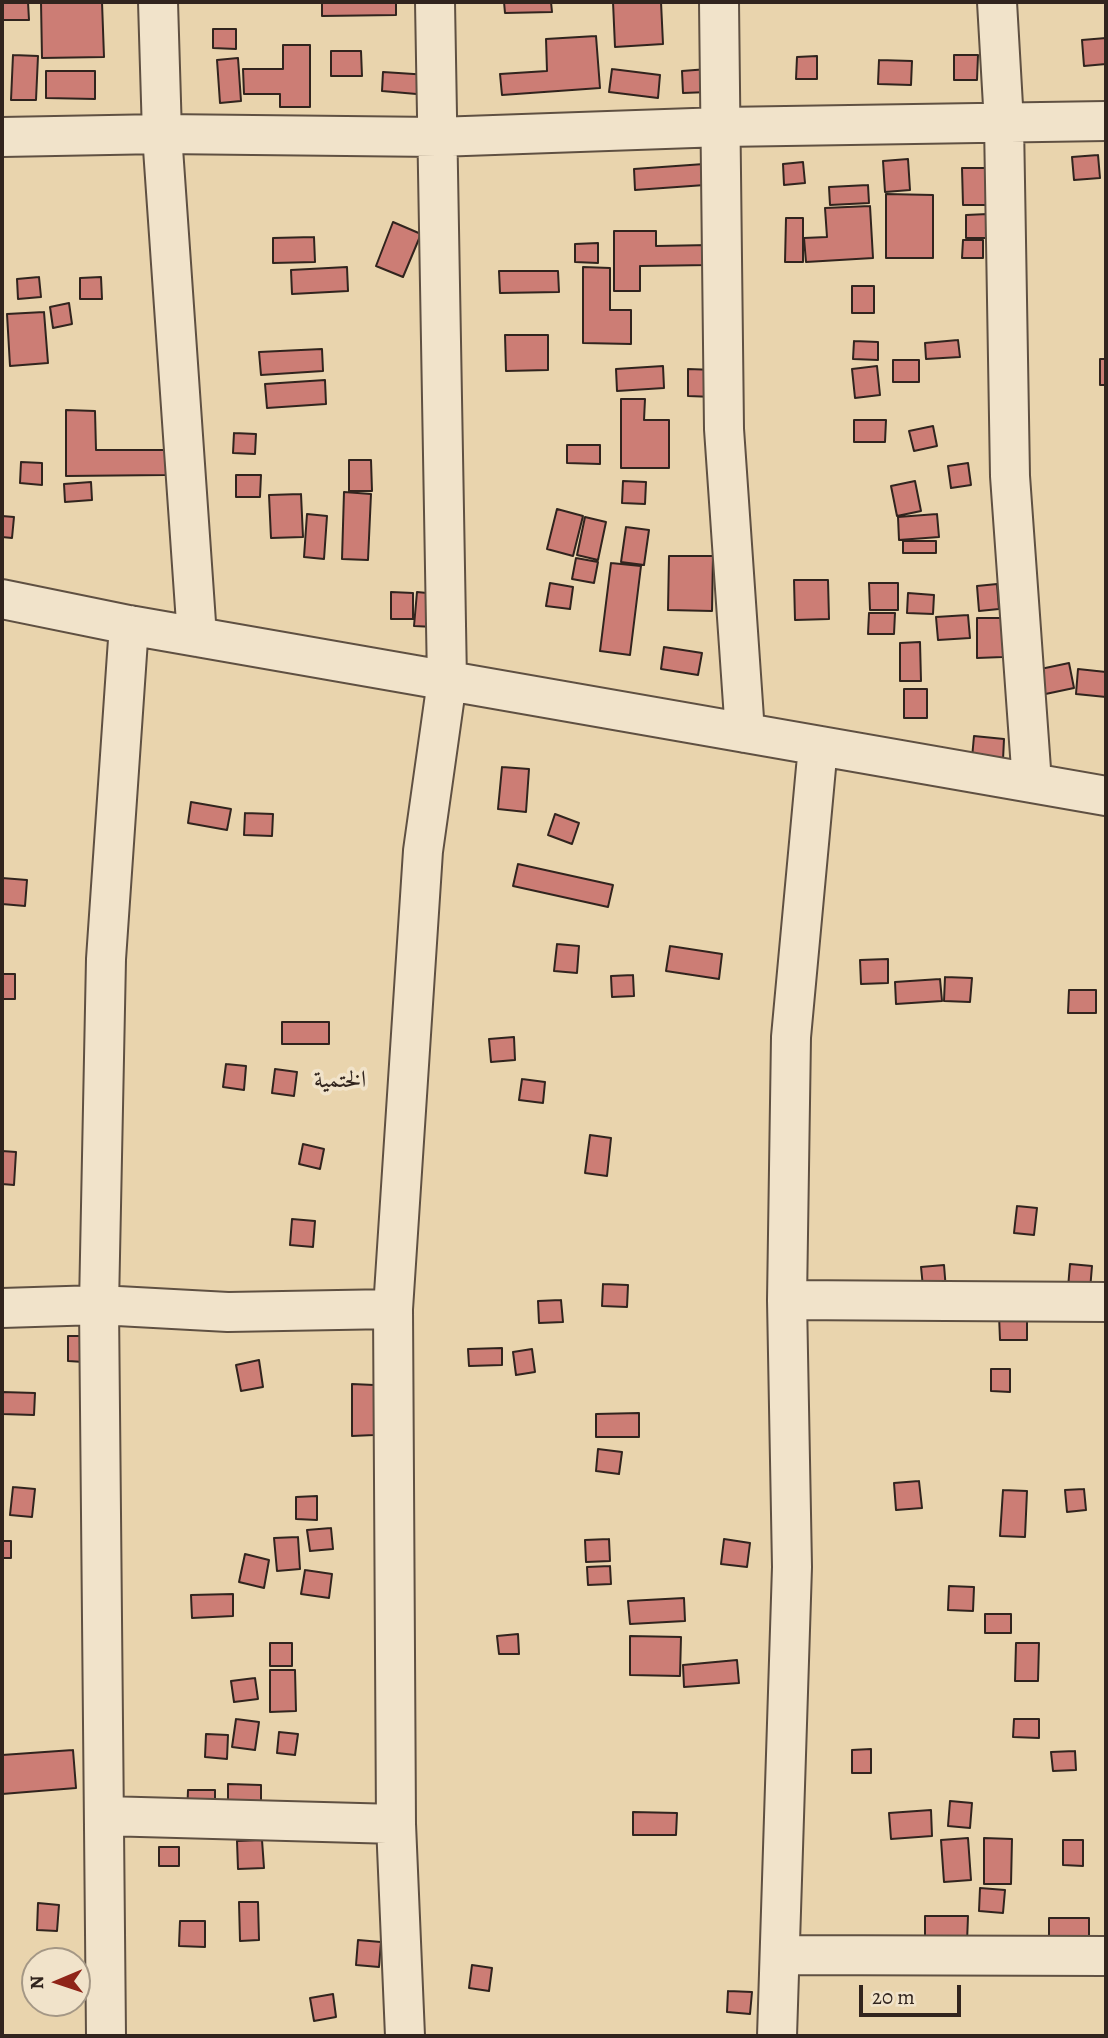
<!DOCTYPE html>
<meta charset="utf-8">
<style>
body{margin:0}
#map{position:relative;width:1108px;height:2038px;overflow:hidden;background:#e9d4ad;font-family:Alegreya,serif}
canvas{display:block}
.frame{position:absolute;inset:0;border:4px solid #31241e;pointer-events:none}
.north{position:absolute;left:21px;top:1947px;width:70px;height:70px;box-sizing:border-box;background:#f1e3ca;border:2px solid #a49785;border-radius:50%;rotate:268deg;font-size:19px;font-weight:700;line-height:28px;text-align:center;color:#31241e}
.north::after{content:'';display:block;margin:auto;width:24px;height:32px;background:#8f2418;clip-path:polygon(50% 0,100% 100%,50% 72%,0 100%)}
.scale{position:absolute;left:859px;top:1985px;width:102px;height:32px;box-sizing:border-box;border:4px solid #31241e;border-top:0;padding-left:9px;font-size:21px;line-height:24px;white-space:nowrap;color:#31241e;-webkit-text-stroke:5px #f1e3ca;paint-order:stroke}
</style>
<div id="map">
<canvas width="1108" height="2038"></canvas>
<div class="frame"></div>
<div class="north">N</div>
<div class="scale">20 m</div>
</div>
<script>
const ctx = document.querySelector('canvas').getContext('2d');
ctx.lineJoin = 'round';
function paint(path, color) {
  ctx.fillStyle = color;
  ctx.fill(path, 'evenodd');
}
function shape(rows) {
  const path = new Path2D();
  for (const r of rows) {
    path.moveTo(r[0], r[1]);
    for (let i = 2; i < r.length; i += 2) path.lineTo(r[i], r[i + 1]);
  }
  return path;
}
function strokePath(path, color, width, dash) {
  ctx.strokeStyle = color;
  ctx.lineWidth = width;
  ctx.lineCap = dash ? 'butt' : 'round';
  ctx.setLineDash(dash || []);
  ctx.stroke(path);
}
function label(font, color, halo, rows, align = 'center') {
  ctx.font = font + ' Alegreya,Amiri,serif';
  ctx.lineWidth = 7;
  ctx.setLineDash([]);
  ctx.textBaseline = 'middle';
  ctx.strokeStyle = halo;
  ctx.fillStyle = color;
  for (const [text, x, y, turn = 0] of rows) {
    ctx.save();
    ctx.translate(x, y);
    ctx.rotate((+turn || 0) * Math.PI / 180);
    ctx.textAlign = isNaN(turn) ? turn : align;
    if (halo) ctx.strokeText(text, 0, 0);
    ctx.fillText(text, 0, 0);
    ctx.restore();
  }
}
const building = shape([
 [2,2,28,2,29,20,2,20,2,2],
 [41,2,102,2,104,57,42,58,41,2],
 [322,2,396,2,396,15,322,16,322,2],
 [504,2,551,2,552,12,505,13,504,2],
 [613,2,661,2,663,44,615,47,613,2],
 [213,29,236,29,236,49,213,48,213,29],
 [596,36,600,88,502,95,500,74,547,71,546,39,596,36],
 [1106,38,1106,64,1084,66,1082,40,1106,38],
 [283,45,310,45,310,107,280,107,280,94,244,94,243,69,283,69,283,45],
 [331,51,361,51,362,76,331,76,331,51],
 [13,55,38,56,36,100,11,100,13,55],
 [954,55,978,55,977,80,954,80,954,55],
 [817,56,817,79,796,79,797,57,817,56],
 [238,58,241,101,220,103,217,60,238,58],
 [879,60,912,61,911,85,878,84,879,60],
 [612,69,660,75,658,98,609,92,612,69],
 [708,69,709,92,683,93,682,71,708,69],
 [46,71,95,71,95,99,46,98,46,71],
 [383,72,429,75,428,95,382,91,383,72],
 [1098,155,1100,178,1074,180,1072,157,1098,155],
 [908,159,910,190,885,192,883,161,908,159],
 [803,162,805,183,784,185,783,164,803,162],
 [704,164,705,185,635,190,634,169,704,164],
 [962,168,990,168,990,205,963,205,962,168],
 [868,185,869,203,830,205,829,187,868,185],
 [886,194,933,195,933,258,886,258,886,194],
 [870,206,873,258,806,262,804,238,827,237,825,208,870,206],
 [988,214,988,238,966,238,966,215,988,214],
 [786,218,803,218,803,262,785,262,786,218],
 [393,222,421,234,403,277,376,266,393,222],
 [614,231,656,231,656,246,710,245,710,265,640,266,640,291,614,291,614,231],
 [314,237,315,262,273,263,273,238,314,237],
 [963,240,983,240,983,258,962,258,963,240],
 [598,243,598,263,575,262,575,244,598,243],
 [347,267,348,291,292,294,291,270,347,267],
 [583,267,610,268,610,310,631,310,631,344,583,343,583,267],
 [499,271,558,271,559,292,500,293,499,271],
 [39,277,41,297,18,299,17,279,39,277],
 [101,277,102,299,80,299,80,278,101,277],
 [852,286,874,286,874,313,852,313,852,286],
 [69,303,72,324,53,328,50,307,69,303],
 [44,312,48,363,10,366,7,314,44,312],
 [505,335,548,335,548,370,506,371,505,335],
 [958,340,960,357,926,359,925,343,958,340],
 [854,341,878,342,878,360,853,359,854,341],
 [322,349,323,371,261,375,259,352,322,349],
 [1100,359,1106,359,1106,385,1100,385,1100,359],
 [893,360,919,360,919,382,893,382,893,360],
 [663,366,664,388,617,391,616,369,663,366],
 [877,366,880,395,855,398,852,369,877,366],
 [688,369,715,370,714,397,688,396,688,369],
 [325,380,326,404,267,408,265,384,325,380],
 [621,399,645,399,644,420,669,420,669,468,621,468,621,399],
 [66,410,95,411,96,450,166,450,166,475,66,476,66,410],
 [854,420,886,420,885,442,854,442,854,420],
 [933,426,937,446,914,451,909,431,933,426],
 [234,433,256,434,255,454,233,453,234,433],
 [567,445,600,445,600,464,567,463,567,445],
 [349,460,371,460,372,491,349,491,349,460],
 [21,462,42,463,42,485,20,483,21,462],
 [968,463,971,485,951,488,948,466,968,463],
 [236,475,261,475,260,497,236,497,236,475],
 [623,481,646,482,645,504,622,503,623,481],
 [915,481,921,511,897,516,891,486,915,481],
 [91,482,92,500,65,502,64,484,91,482],
 [344,492,371,494,368,560,342,559,344,492],
 [301,494,303,537,271,538,269,495,301,494],
 [557,509,583,516,573,556,547,549,557,509],
 [307,514,327,516,324,559,304,557,307,514],
 [937,514,939,537,899,540,898,517,937,514],
 [2,516,14,517,12,538,2,537,2,516],
 [585,517,606,522,598,560,577,555,585,517],
 [626,527,649,530,644,565,621,562,626,527],
 [903,541,936,541,936,553,903,553,903,541],
 [669,556,713,556,712,611,668,610,669,556],
 [576,558,598,562,594,583,572,579,576,558],
 [611,563,641,566,630,655,600,651,611,563],
 [794,580,828,580,829,619,795,620,794,580],
 [550,583,573,587,570,609,546,606,550,583],
 [869,583,898,583,898,610,870,610,869,583],
 [997,584,999,609,979,611,977,586,997,584],
 [391,592,413,593,413,619,391,619,391,592],
 [417,592,437,594,434,627,414,626,417,592],
 [908,593,934,595,933,614,907,613,908,593],
 [869,613,895,613,894,634,868,634,869,613],
 [968,615,970,638,938,640,936,617,968,615],
 [977,618,1003,618,1003,657,977,658,977,618],
 [920,642,921,681,900,681,900,643,920,642],
 [664,647,702,653,698,675,661,669,664,647],
 [1069,663,1074,688,1036,696,1031,671,1069,663],
 [1078,669,1106,672,1106,697,1076,694,1078,669],
 [904,689,927,689,927,718,904,718,904,689],
 [974,736,1004,739,1003,760,972,758,974,736],
 [502,767,529,769,526,812,498,809,502,767],
 [191,802,231,809,227,830,188,823,191,802],
 [245,813,273,814,272,836,244,835,245,813],
 [555,814,579,823,572,844,548,835,555,814],
 [518,864,613,885,608,907,513,886,518,864],
 [2,878,27,880,25,906,2,904,2,878],
 [557,944,579,946,577,973,554,971,557,944],
 [670,946,722,954,719,979,666,971,670,946],
 [888,959,888,983,861,984,860,960,888,959],
 [2,974,15,974,15,999,2,999,2,974],
 [633,975,634,996,612,997,611,976,633,975],
 [945,977,972,978,970,1002,944,1001,945,977],
 [940,979,942,1001,896,1004,895,982,940,979],
 [1069,990,1096,990,1096,1013,1068,1013,1069,990],
 [282,1022,329,1022,329,1044,282,1044,282,1022],
 [514,1037,515,1060,491,1062,489,1039,514,1037],
 [226,1064,246,1066,244,1090,223,1087,226,1064],
 [275,1069,297,1072,294,1096,272,1093,275,1069],
 [522,1079,545,1082,543,1103,519,1100,522,1079],
 [590,1135,611,1138,607,1176,585,1173,590,1135],
 [303,1144,324,1149,320,1169,299,1164,303,1144],
 [2,1151,16,1152,14,1185,2,1184,2,1151],
 [1017,1206,1037,1208,1034,1235,1014,1233,1017,1206],
 [292,1219,315,1221,313,1247,290,1245,292,1219],
 [1070,1264,1092,1266,1090,1290,1068,1288,1070,1264],
 [944,1265,948,1315,926,1317,921,1267,944,1265],
 [603,1284,628,1285,627,1307,602,1306,603,1284],
 [561,1300,563,1322,539,1323,538,1301,561,1300],
 [999,1315,1027,1315,1027,1340,1000,1340,999,1315],
 [68,1336,85,1336,84,1362,68,1361,68,1336],
 [502,1348,502,1365,469,1366,468,1349,502,1348],
 [532,1349,535,1372,516,1375,513,1352,532,1349],
 [259,1360,263,1387,241,1391,236,1365,259,1360],
 [991,1369,1010,1369,1010,1392,991,1391,991,1369],
 [352,1384,374,1385,374,1435,352,1436,352,1384],
 [2,1392,35,1393,34,1415,2,1414,2,1392],
 [639,1413,639,1437,596,1437,596,1414,639,1413],
 [598,1449,622,1452,619,1474,596,1471,598,1449],
 [919,1481,922,1508,896,1510,894,1483,919,1481],
 [13,1487,35,1489,32,1517,10,1515,13,1487],
 [1084,1489,1086,1510,1067,1512,1065,1490,1084,1489],
 [1003,1490,1027,1491,1025,1537,1000,1536,1003,1490],
 [317,1496,317,1520,296,1519,296,1497,317,1496],
 [331,1528,333,1549,310,1551,307,1530,331,1528],
 [298,1537,300,1569,277,1571,274,1538,298,1537],
 [609,1539,610,1561,586,1562,585,1540,609,1539],
 [724,1539,750,1543,747,1567,721,1564,724,1539],
 [2,1541,11,1541,11,1558,2,1558,2,1541],
 [245,1554,269,1560,264,1588,239,1582,245,1554],
 [610,1566,611,1584,588,1585,587,1567,610,1566],
 [305,1570,332,1574,329,1598,301,1594,305,1570],
 [949,1586,974,1587,973,1611,948,1610,949,1586],
 [233,1594,233,1616,192,1618,191,1595,233,1594],
 [684,1598,685,1621,630,1624,628,1601,684,1598],
 [985,1614,1011,1614,1011,1633,985,1633,985,1614],
 [518,1634,519,1654,499,1654,497,1636,518,1634],
 [630,1636,681,1637,680,1676,630,1675,630,1636],
 [270,1643,292,1643,292,1666,270,1666,270,1643],
 [1016,1643,1039,1643,1038,1681,1015,1681,1016,1643],
 [737,1660,739,1683,684,1687,683,1665,737,1660],
 [270,1670,295,1670,296,1711,270,1712,270,1670],
 [255,1678,258,1699,234,1702,231,1681,255,1678],
 [236,1719,259,1722,255,1750,232,1747,236,1719],
 [1014,1719,1039,1719,1039,1738,1013,1737,1014,1719],
 [279,1732,298,1734,295,1755,277,1753,279,1732],
 [206,1734,228,1735,227,1759,205,1757,206,1734],
 [871,1749,871,1773,852,1773,852,1750,871,1749],
 [73,1750,76,1788,2,1794,2,1755,73,1750],
 [1075,1751,1076,1770,1053,1771,1051,1752,1075,1751],
 [228,1784,261,1785,261,1811,228,1811,228,1784],
 [188,1790,215,1790,215,1818,187,1818,188,1790],
 [950,1801,972,1803,970,1828,948,1826,950,1801],
 [931,1810,932,1836,891,1839,889,1813,931,1810],
 [633,1812,677,1813,676,1835,633,1835,633,1812],
 [968,1838,971,1880,944,1882,941,1840,968,1838],
 [984,1838,1012,1839,1011,1884,984,1884,984,1838],
 [262,1840,264,1868,238,1869,237,1841,262,1840],
 [1063,1840,1083,1840,1083,1866,1063,1865,1063,1840],
 [159,1847,179,1847,179,1866,159,1866,159,1847],
 [980,1888,1005,1890,1003,1913,979,1911,980,1888],
 [239,1902,258,1902,259,1940,240,1941,239,1902],
 [38,1903,59,1905,57,1931,37,1930,38,1903],
 [925,1916,968,1916,967,1942,925,1942,925,1916],
 [1049,1918,1089,1918,1089,1942,1049,1942,1049,1918],
 [180,1921,205,1921,205,1947,179,1946,180,1921],
 [358,1940,381,1942,379,1967,356,1965,358,1940],
 [472,1965,492,1968,489,1991,469,1988,472,1965],
 [728,1991,752,1992,750,2014,727,2012,728,1991],
 [333,1994,336,2017,314,2021,310,1998,333,1994]
]);
paint(building, '#cc7d75');
strokePath(building, '#31241e', 2);
const minor = shape([
 [158,2,162,134,197,637],
 [719,2,724,429,745,733],
 [997,2,1004,123,1010,476,1032,783],
 [2,137,162,134,437,137,722,127,1106,121],
 [2,599,129,625,1106,796],
 [787,1300,1106,1302],
 [2,1308,99,1305,228,1312,393,1309],
 [104,1816,396,1824],
 [781,1955,1106,1956],
 [106,2036,99,1305,106,959,129,625],
 [405,2036,396,1824,393,1309,423,851,447,681,435,2],
 [777,2036,792,1567,787,1300,791,1037,818,746]
]);
strokePath(minor, '#5f5042', 42);
strokePath(minor, '#f1e3ca', 38);
label('24px', '#31241e', '#f1e3ca', [
 ["الختمية",340,1081]
]);
</script>
